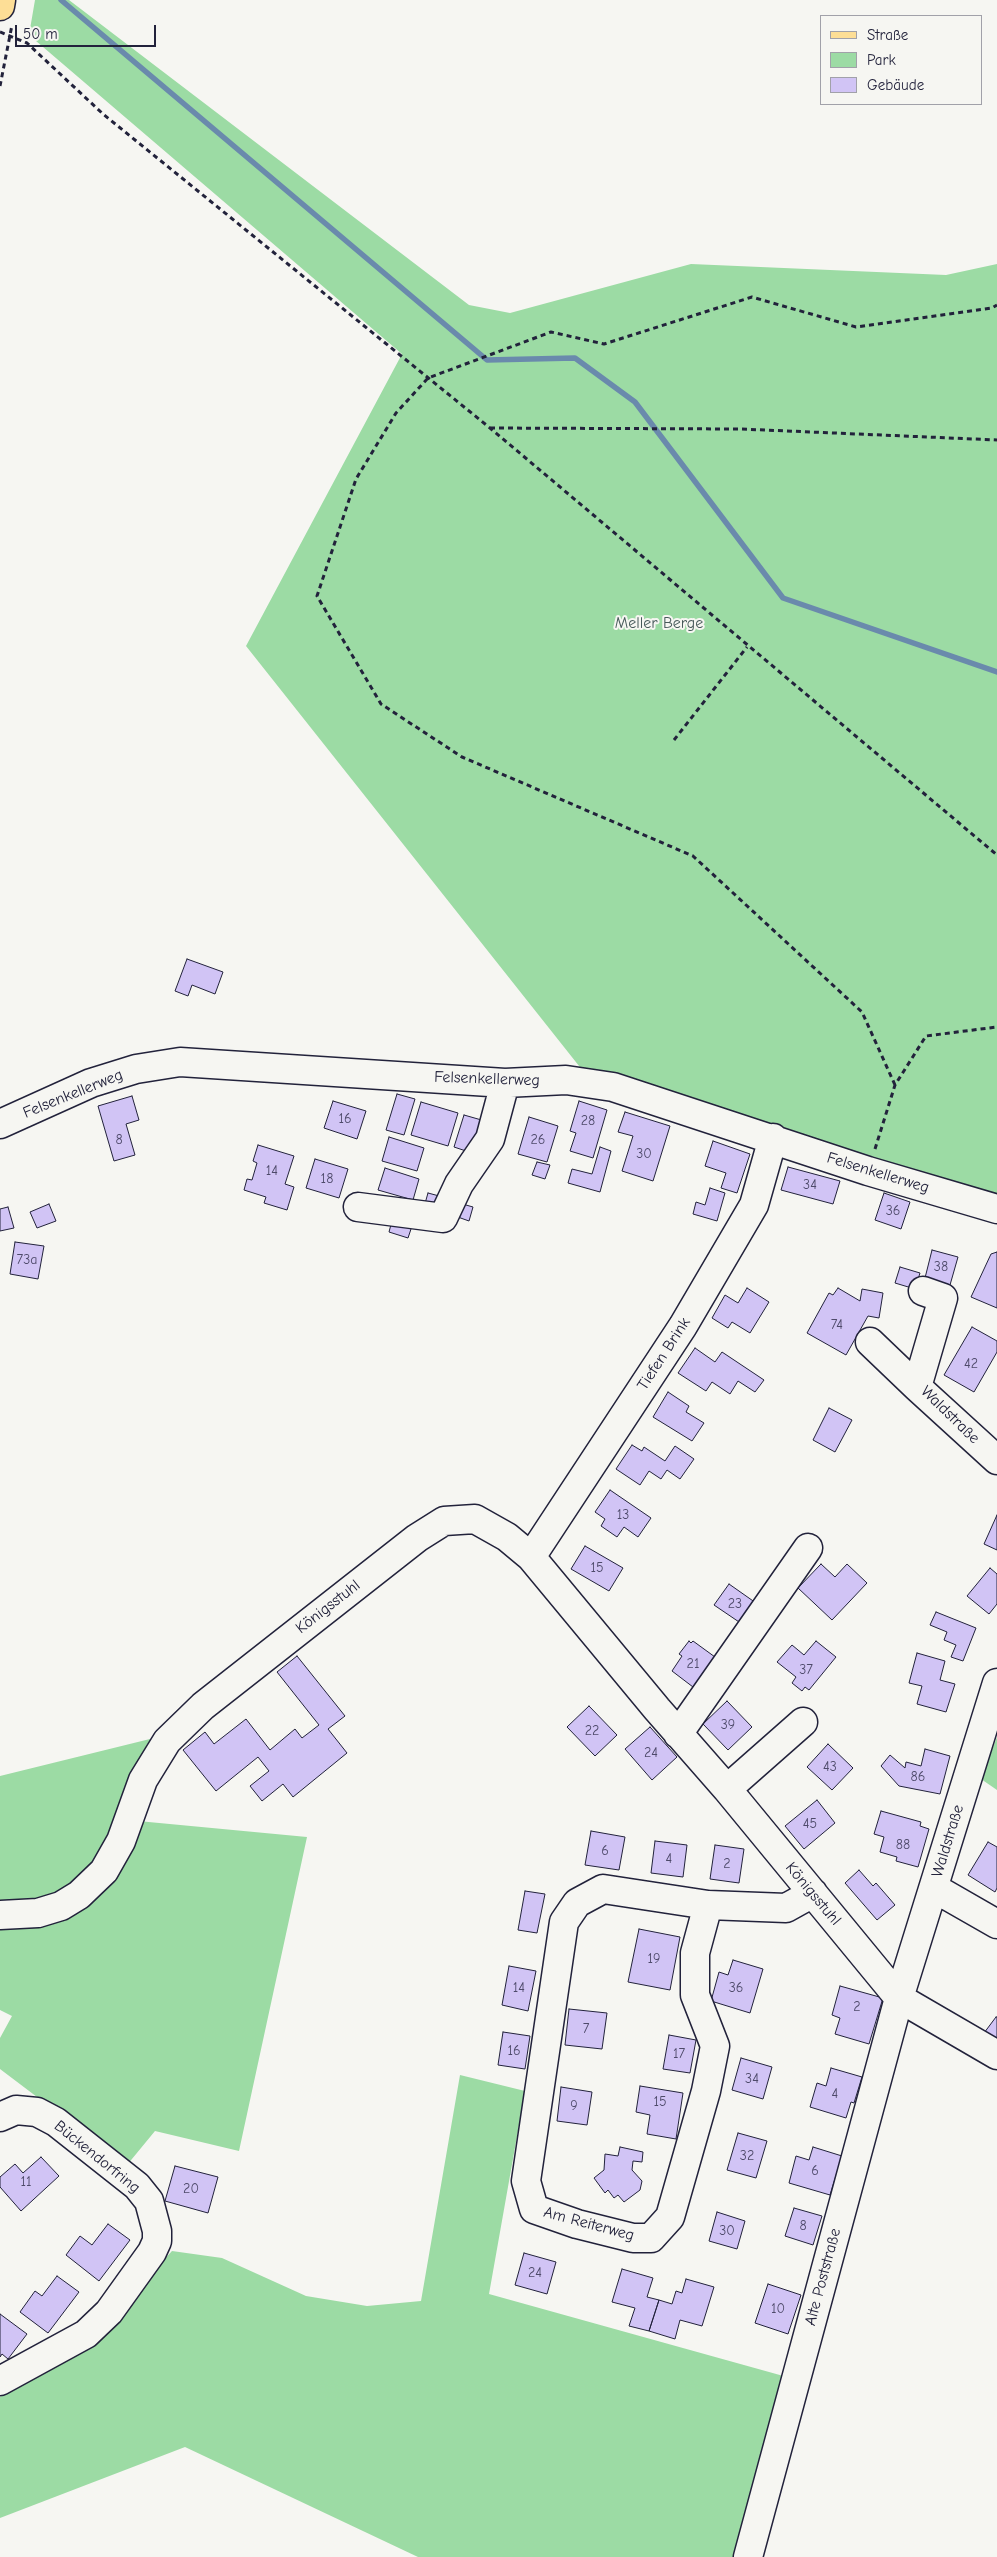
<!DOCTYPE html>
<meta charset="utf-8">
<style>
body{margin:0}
#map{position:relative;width:997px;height:2557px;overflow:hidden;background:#f6f6f2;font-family:"Comic Neue",sans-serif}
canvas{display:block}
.legend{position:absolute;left:820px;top:15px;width:162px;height:90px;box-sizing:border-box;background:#f6f6f2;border:1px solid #a1a1a9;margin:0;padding:6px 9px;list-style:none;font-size:15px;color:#22223b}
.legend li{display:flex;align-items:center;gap:10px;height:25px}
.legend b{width:25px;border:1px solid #a1a1a9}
.scale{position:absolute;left:15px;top:25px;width:141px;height:22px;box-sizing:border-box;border:2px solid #22223b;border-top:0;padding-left:6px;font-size:15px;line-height:18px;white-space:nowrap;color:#22223b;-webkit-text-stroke:4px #f6f6f2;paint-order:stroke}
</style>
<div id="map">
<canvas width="997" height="2557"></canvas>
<ul class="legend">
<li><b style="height:6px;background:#fdde96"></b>Straße</li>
<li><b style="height:14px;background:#9cdba4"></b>Park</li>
<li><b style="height:14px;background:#d1c4f5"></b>Gebäude</li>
</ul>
<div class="scale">50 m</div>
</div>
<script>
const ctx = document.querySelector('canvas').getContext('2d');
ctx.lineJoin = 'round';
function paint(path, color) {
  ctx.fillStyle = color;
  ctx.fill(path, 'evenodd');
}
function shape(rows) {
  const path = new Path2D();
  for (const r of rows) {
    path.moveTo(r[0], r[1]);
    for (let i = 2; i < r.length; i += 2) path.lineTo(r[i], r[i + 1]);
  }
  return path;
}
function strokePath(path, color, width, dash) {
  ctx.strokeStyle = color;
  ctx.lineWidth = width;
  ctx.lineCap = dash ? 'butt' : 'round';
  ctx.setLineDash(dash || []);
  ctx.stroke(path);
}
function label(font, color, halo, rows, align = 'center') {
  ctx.font = font + ' "Comic Neue",sans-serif';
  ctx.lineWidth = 4;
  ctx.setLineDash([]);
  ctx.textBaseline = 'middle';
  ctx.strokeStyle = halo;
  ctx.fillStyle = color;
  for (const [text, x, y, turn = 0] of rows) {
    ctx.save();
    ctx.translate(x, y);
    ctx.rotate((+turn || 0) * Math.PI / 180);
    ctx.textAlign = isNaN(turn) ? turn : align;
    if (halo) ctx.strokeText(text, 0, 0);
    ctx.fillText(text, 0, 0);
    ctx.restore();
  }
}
paint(shape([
 [35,0,69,0,469,305,510,313,691,264,946,275,997,264,997,1200,583,1071,246,646,402,354,29,35],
 [997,1737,997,1790,981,1779],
 [154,1738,99,1868,38,1905,0,1907,0,1776],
 [138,1821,307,1837,239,2151,155,2131,127,2165,0,2069,0,2038,12,2016,0,2010,0,1927,26,1927],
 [460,2075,525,2091,489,2294,787,2377,738,2557,418,2557,185,2447,0,2518,0,2397,73,2358,172,2251,222,2258,306,2296,367,2306,421,2301]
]), '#9cdba4');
strokePath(shape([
 [61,0,487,360,575,358,635,402,783,598,997,672]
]), '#6a8aac', 5.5);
const building = shape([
 [187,959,223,972,215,994,192,985,188,996,175,991,187,959],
 [397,1094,415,1099,404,1135,386,1130,397,1094],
 [132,1096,139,1120,126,1124,135,1155,114,1161,98,1106,132,1096],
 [333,1101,366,1111,357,1139,324,1128,333,1101],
 [579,1101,607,1110,593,1158,570,1151,576,1133,570,1131,579,1101],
 [421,1102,458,1113,448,1146,411,1135,421,1102],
 [625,1112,670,1126,653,1181,622,1171,633,1136,618,1132,625,1112],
 [464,1115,485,1121,475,1154,454,1147,464,1115],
 [529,1117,558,1126,547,1162,518,1154,529,1117],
 [389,1137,424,1148,417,1171,382,1161,389,1137],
 [713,1141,750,1154,737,1193,721,1188,726,1173,705,1166,713,1141],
 [258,1145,294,1156,285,1184,294,1187,287,1210,264,1203,266,1197,244,1190,247,1179,252,1180,257,1163,253,1161,258,1145],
 [600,1147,611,1151,600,1192,568,1183,572,1169,592,1174,600,1147],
 [315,1159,348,1169,339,1198,306,1188,315,1159],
 [537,1162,550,1165,545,1179,532,1175,537,1162],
 [788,1167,840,1181,833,1204,781,1190,788,1167],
 [385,1168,419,1179,413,1200,378,1190,385,1168],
 [710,1188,725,1193,717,1221,693,1214,696,1202,705,1205,710,1188],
 [428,1193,443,1197,438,1211,424,1207,428,1193],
 [884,1193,910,1202,901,1229,875,1220,884,1193],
 [459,1203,473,1207,469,1221,455,1216,459,1203],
 [49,1204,56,1221,37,1228,30,1212,49,1204],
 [8,1207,14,1228,0,1231,0,1209,8,1207],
 [393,1217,413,1223,408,1238,389,1232,393,1217],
 [15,1242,44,1246,38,1279,10,1274,15,1242],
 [932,1250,958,1257,950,1285,925,1278,932,1250],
 [997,1252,997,1308,971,1297,991,1254,997,1252],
 [900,1267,920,1273,915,1289,895,1283,900,1267],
 [747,1288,769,1302,750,1333,732,1322,728,1328,712,1318,725,1295,738,1303,747,1288],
 [838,1288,860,1301,862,1289,883,1293,879,1318,868,1316,846,1355,807,1333,829,1293,833,1295,838,1288],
 [972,1327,997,1341,997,1352,974,1392,944,1375,972,1327],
 [695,1348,715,1362,722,1352,764,1380,755,1392,738,1381,730,1394,712,1382,706,1391,678,1373,695,1348],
 [668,1392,689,1406,686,1412,704,1423,692,1441,653,1417,668,1392],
 [829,1408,852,1420,835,1452,813,1440,829,1408],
 [632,1445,642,1451,644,1447,665,1461,675,1446,694,1459,680,1479,667,1470,661,1479,649,1471,640,1485,616,1469,632,1445],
 [610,1490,651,1518,638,1537,624,1527,617,1537,601,1526,605,1519,595,1512,610,1490],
 [997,1515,997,1550,984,1544,997,1515],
 [585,1546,623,1568,609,1591,571,1569,585,1546],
 [821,1564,835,1577,847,1564,867,1583,832,1620,798,1588,821,1564],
 [990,1568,997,1574,997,1604,989,1614,967,1596,990,1568],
 [729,1584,756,1603,742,1624,714,1605,729,1584],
 [936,1612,976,1628,963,1661,951,1657,956,1645,944,1640,947,1632,930,1625,936,1612],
 [689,1641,691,1643,693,1641,715,1657,693,1687,672,1671,682,1656,679,1654,689,1641],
 [816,1641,836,1657,809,1690,805,1687,802,1691,792,1683,796,1677,777,1662,792,1645,804,1655,816,1641],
 [917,1653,945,1661,940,1680,955,1684,946,1712,917,1704,922,1686,909,1683,917,1653],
 [297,1656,345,1716,328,1729,347,1753,293,1797,283,1784,262,1801,250,1786,269,1771,258,1757,216,1791,183,1750,205,1732,214,1744,246,1719,270,1750,295,1729,302,1738,319,1725,277,1672,297,1656],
 [727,1701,752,1727,728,1750,703,1724,727,1701],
 [589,1706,617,1735,595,1756,567,1727,589,1706],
 [650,1727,677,1757,652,1780,625,1749,650,1727],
 [828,1744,853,1768,832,1790,807,1767,828,1744],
 [925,1749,950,1756,940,1794,899,1786,881,1766,890,1755,905,1768,906,1762,921,1766,925,1749],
 [817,1800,835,1823,804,1849,785,1826,817,1800],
 [881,1811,921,1822,920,1826,929,1829,918,1867,896,1861,897,1857,880,1852,884,1837,874,1834,881,1811],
 [591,1831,625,1837,619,1870,585,1865,591,1831],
 [655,1841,687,1845,683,1877,651,1873,655,1841],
 [988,1842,997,1847,997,1888,995,1892,968,1875,988,1842],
 [715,1845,744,1849,739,1883,710,1879,715,1845],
 [859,1870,873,1886,876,1883,895,1905,877,1920,845,1883,859,1870],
 [525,1891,545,1894,537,1933,518,1930,525,1891],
 [639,1929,680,1937,670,1990,628,1982,639,1929],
 [733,1960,763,1969,750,2013,711,2001,719,1972,728,1975,733,1960],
 [509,1966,536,1971,528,2011,502,2005,509,1966],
 [840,1986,883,1998,869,2044,835,2034,840,2018,832,2015,840,1986],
 [569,2009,607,2013,602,2049,565,2045,569,2009],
 [996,2017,997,2017,997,2043,984,2033,996,2017],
 [503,2032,530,2036,525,2069,498,2065,503,2032],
 [669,2035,696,2040,690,2073,663,2069,669,2035],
 [741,2058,772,2067,763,2099,732,2090,741,2058],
 [831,2068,862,2077,854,2103,851,2102,846,2118,810,2107,817,2083,826,2086,831,2068],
 [640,2086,683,2093,676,2139,647,2134,650,2115,636,2112,640,2086],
 [561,2087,592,2092,587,2125,557,2121,561,2087],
 [738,2133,767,2141,756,2178,727,2170,738,2133],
 [620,2147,643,2152,642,2162,633,2161,632,2170,642,2181,640,2190,624,2202,618,2195,614,2198,608,2190,605,2193,594,2178,604,2170,605,2154,618,2156,620,2147],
 [813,2147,842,2156,830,2195,789,2183,796,2156,809,2160,813,2147],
 [41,2157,59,2176,21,2211,0,2187,0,2177,15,2164,23,2173,41,2157],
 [175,2166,218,2177,208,2213,165,2201,175,2166],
 [794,2208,822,2216,813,2245,785,2236,794,2208],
 [717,2212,745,2221,737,2249,709,2241,717,2212],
 [108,2224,130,2240,99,2281,66,2255,80,2236,92,2245,108,2224],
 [524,2253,556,2262,547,2294,515,2285,524,2253],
 [622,2269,653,2278,647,2297,659,2300,649,2331,629,2326,635,2308,612,2302,622,2269],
 [57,2276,79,2292,48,2333,20,2312,35,2291,42,2296,57,2276],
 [686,2279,714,2287,702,2326,680,2320,675,2339,649,2331,659,2300,672,2304,676,2291,682,2293,686,2279],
 [768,2284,801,2295,788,2334,755,2323,768,2284],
 [0,2314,27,2334,8,2359,2,2354,0,2357,0,2314]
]);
paint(building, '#d1c4f5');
strokePath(building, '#22223b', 1);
const minor = shape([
 [0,1124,91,1083,136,1069,180,1062,505,1083,566,1080,613,1087,868,1171,997,1209],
 [358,1207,443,1218,459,1184,490,1139,505,1083],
 [923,1291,943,1298,917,1387,997,1460],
 [870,1342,917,1387],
 [531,1557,683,1326,754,1205,773,1138],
 [678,1734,808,1548],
 [727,1789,803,1722],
 [934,1888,997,1924],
 [708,1905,695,1953,695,1995,715,2046,706,2091,670,2217,651,2238,633,2238,577,2224,534,2209,526,2181,564,1922,577,1903,603,1889,708,1905,786,1908,813,1893],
 [0,1915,38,1913,61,1906,79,1895,104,1871,121,1841,143,1780,167,1741,203,1706,417,1538,444,1521,475,1519,507,1537,531,1557,657,1709,727,1789,899,1998,997,2055],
 [0,2117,16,2110,37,2112,56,2122,137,2186,149,2201,157,2231,157,2241,152,2252,109,2312,86,2334,0,2381],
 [748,2557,899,1998,997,1683]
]);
const major = shape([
 [0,6,1,0]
]);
strokePath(minor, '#22223b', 31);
strokePath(major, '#22223b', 31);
strokePath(shape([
 [0,32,27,43,103,114,490,428,997,855],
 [0,86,12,25],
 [490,428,741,429,997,440],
 [674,740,747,647],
 [895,1085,862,1012,693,856,462,757,381,704,317,596,356,479,396,413,428,378,551,332,604,344,752,297,856,327,992,308,997,305],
 [875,1149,895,1085,926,1036,997,1027]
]), '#22223b', 3, [5, 4]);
strokePath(minor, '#f6f6f2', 28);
strokePath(major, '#fdde96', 28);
label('14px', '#4e4a6a', null, [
 ["16",345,1119],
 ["28",588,1121],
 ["8",119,1140],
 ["26",538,1140],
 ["30",644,1154],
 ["14",272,1171],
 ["18",327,1179],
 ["34",810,1185],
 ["36",893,1211],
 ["73a",27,1260],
 ["38",941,1267],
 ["74",837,1325],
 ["42",971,1364],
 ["13",623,1515],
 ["15",597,1568],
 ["23",735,1604],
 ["21",693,1664],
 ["37",806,1670],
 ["39",728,1725],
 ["22",592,1731],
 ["24",651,1753],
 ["43",830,1767],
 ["86",918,1777],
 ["45",810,1824],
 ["88",903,1845],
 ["6",605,1851],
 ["4",669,1859],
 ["2",727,1864],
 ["19",654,1959],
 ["14",519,1988],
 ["36",736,1988],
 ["2",857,2007],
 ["7",586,2029],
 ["16",514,2051],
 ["17",679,2054],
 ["34",752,2079],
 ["4",835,2094],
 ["15",660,2102],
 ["9",574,2106],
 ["32",747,2156],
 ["6",815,2171],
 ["11",26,2182],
 ["20",191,2189],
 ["8",803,2226],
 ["30",727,2231],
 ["24",535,2273],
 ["10",778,2309]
]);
label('16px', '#475a5a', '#f6f6f2', [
 ["Meller Berge",659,623]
]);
label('16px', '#22223b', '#f6f6f2', [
 ["Felsenkellerweg",487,1079,2],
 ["Felsenkellerweg",73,1094,-22],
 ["Felsenkellerweg",878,1173,17],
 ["Tiefen Brink",664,1354,-57],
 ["Waldstraße",950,1415,44],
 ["Königsstuhl",328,1607,-38],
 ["Waldstraße",948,1841,-73],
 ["Königsstuhl",813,1894,50],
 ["Bückendorfring",97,2157,39],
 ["Am Reiterweg",589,2224,15],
 ["Alte Poststraße",823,2277,-75]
]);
</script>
